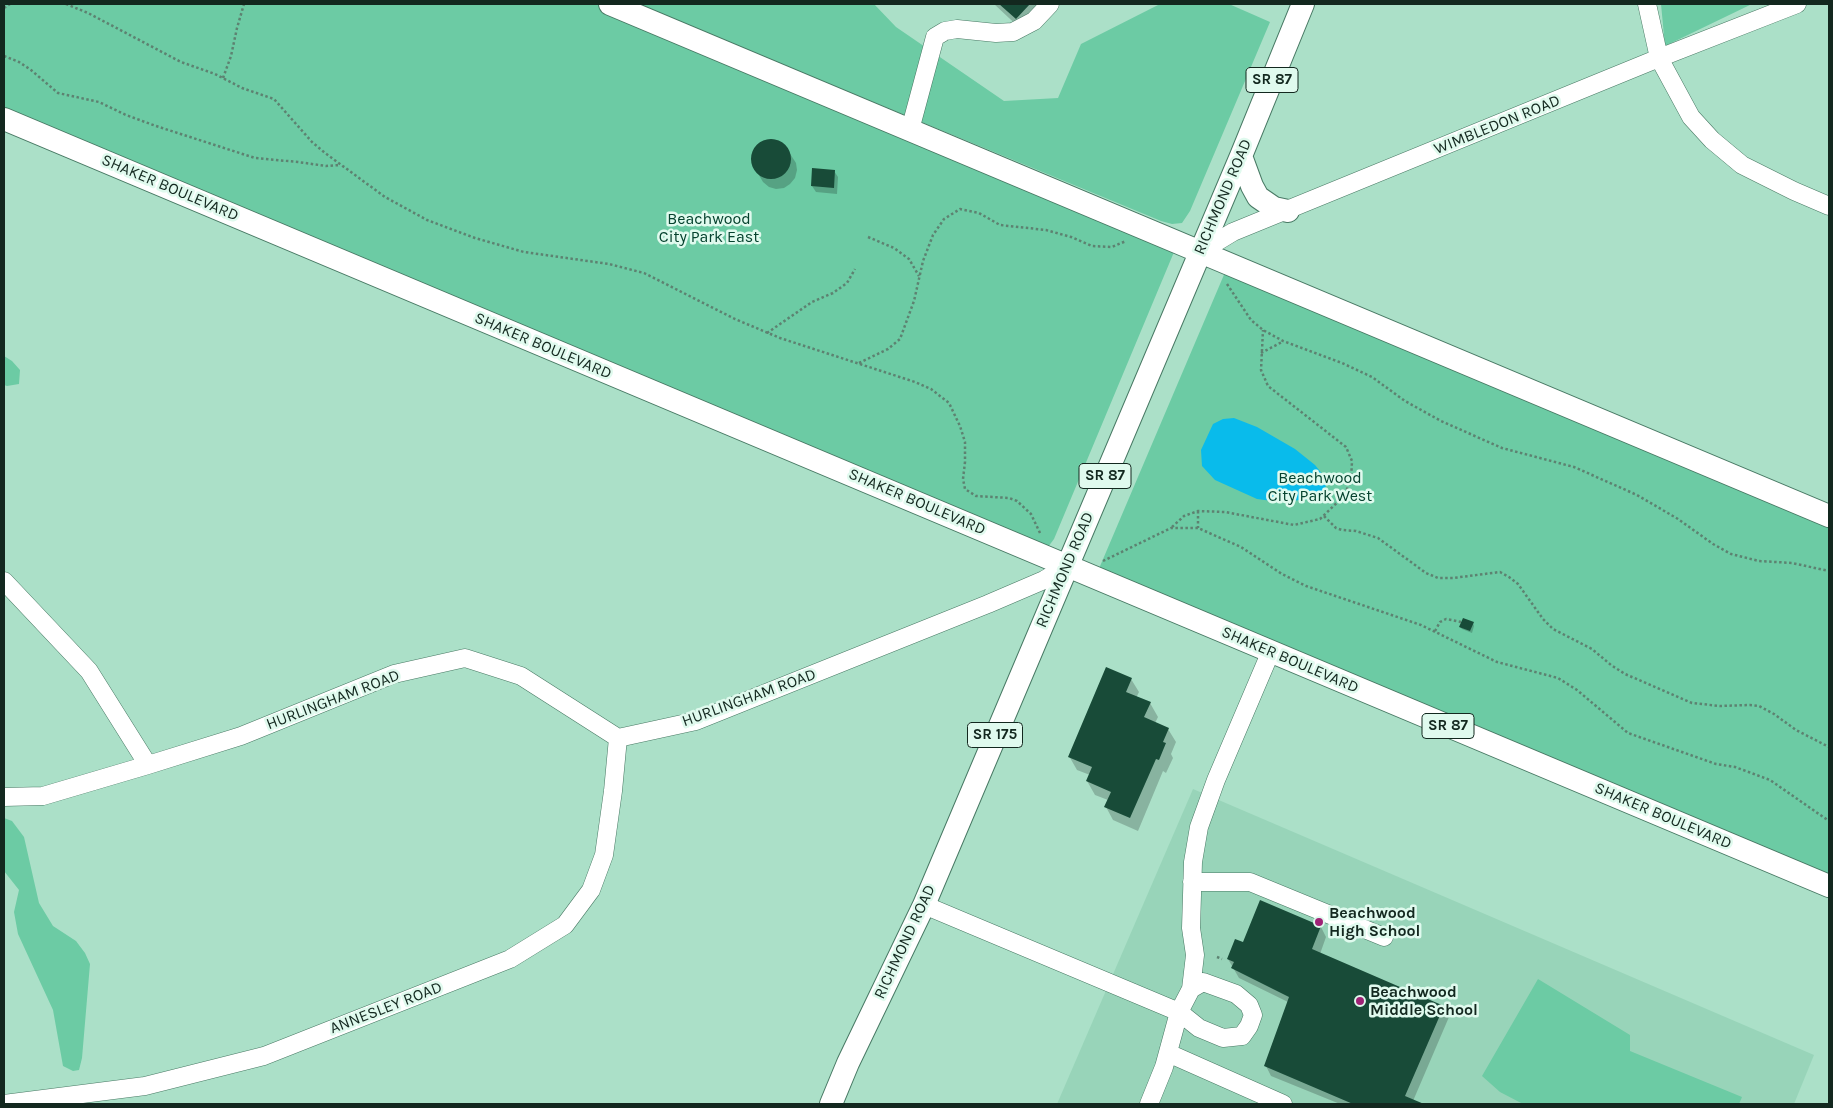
<!DOCTYPE html>
<style>
body{margin:0}
#map{position:relative;width:1833px;height:1108px;overflow:hidden;background:#abe0c8;font-family:Karla,sans-serif}
canvas{display:block}
.frame{position:absolute;inset:0;border:5px solid #13281f;pointer-events:none}
</style>
<div id="map">
<canvas width="1833" height="1108"></canvas>
<div class="frame"></div>
</div>
<script>
const ctx = document.querySelector('canvas').getContext('2d');
ctx.lineJoin = 'round';
function paint(path, color) {
  ctx.fillStyle = color;
  ctx.fill(path, 'evenodd');
}
function shape(rows) {
  const path = new Path2D();
  for (const r of rows) {
    if (r.length === 3) {
      path.moveTo(r[0] + r[2], r[1]);
      path.arc(r[0], r[1], r[2], 0, 2 * Math.PI);
      continue;
    }
    path.moveTo(r[0], r[1]);
    for (let i = 2; i < r.length; i += 2) path.lineTo(r[i], r[i + 1]);
  }
  return path;
}
function strokePath(path, color, width, dash) {
  ctx.strokeStyle = color;
  ctx.lineWidth = width;
  ctx.lineCap = dash ? 'butt' : 'round';
  ctx.setLineDash(dash || []);
  ctx.stroke(path);
}
function label(font, color, halo, rows, align = 'center') {
  ctx.font = font + ' Karla,sans-serif';
  ctx.lineWidth = 5;
  ctx.setLineDash([]);
  ctx.textBaseline = 'middle';
  ctx.strokeStyle = halo;
  ctx.fillStyle = color;
  for (const [text, x, y, turn = 0] of rows) {
    ctx.save();
    ctx.translate(x, y);
    ctx.rotate((+turn || 0) * Math.PI / 180);
    ctx.textAlign = isNaN(turn) ? turn : align;
    if (halo) ctx.strokeText(text, 0, 0);
    ctx.fillText(text, 0, 0);
    ctx.restore();
  }
}
paint(shape([
 [1193,789,1814,1055,1794,1104,1057,1104]
]), '#98d4b9');
paint(shape([
 [4,4,597,4,786,83,1174,252,1054,539,1048,547,4,110],
 [636,4,874,4,896,27,1004,101,1058,98,1081,44,1160,4,1229,4,1270,22,1190,211,1182,223,1172,224,1161,221],
 [1661,4,1752,4,1665,46],
 [1226,270,1829,516,1829,886,1095,578],
 [4,356,12,361,20,370,19,384,7,386,4,385],
 [4,818,12,821,24,837,39,903,53,926,76,941,85,953,90,964,82,1058,79,1070,73,1071,63,1066,53,1010,18,934,14,912,19,890,4,871],
 [1538,979,1630,1035,1630,1051,1742,1097,1739,1104,1523,1104,1500,1092,1482,1076]
]), '#6ccba4');
paint(shape([
 [1234,418,1257,427,1295,449,1315,465,1327,480,1325,490,1320,497,1310,499,1280,502,1257,499,1215,480,1202,466,1201,450,1213,424,1223,419]
]), '#09bbeb');
paint(shape([
 [994,4,1049,4,1024,32],
 [772,139,779,141,785,146,796,163,797,170,795,178,790,184,784,188,776,189,769,187,763,182,753,165,752,157,754,150,758,144,765,140],
 [834,171,838,177,837,194,816,192,812,186],
 [1473,623,1474,626,1472,633,1462,629,1460,627],
 [1131,679,1139,692,1136,698,1150,703,1158,717,1155,723,1168,729,1176,742,1171,754,1173,758,1166,773,1163,771,1138,831,1113,820,1106,807,1108,800,1095,795,1087,781,1090,775,1077,770,1069,756],
 [1261,902,1321,927,1326,937,1320,954,1443,1007,1449,1017,1413,1101,1421,1104,1340,1104,1271,1076,1266,1066,1288,1002,1239,978,1228,959,1243,944]
]), '#0003');
paint(shape([
 [999,4,1030,4,1016,19],
 [771,159,20],
 [812,168,835,170,834,188,811,186],
 [1463,618,1474,622,1470,631,1459,627],
 [1106,667,1132,678,1126,692,1151,702,1144,717,1169,728,1163,742,1166,743,1159,760,1156,759,1130,818,1104,807,1111,792,1086,781,1092,767,1068,757],
 [1260,900,1321,926,1312,949,1444,1006,1405,1096,1424,1104,1353,1104,1264,1066,1289,997,1231,968,1234,962,1227,959,1235,939,1243,942]
]), '#184b38');
const minor = shape([
 [1647,4,1659,58,1691,117,1712,140,1742,165,1794,191,1829,206],
 [910,130,935,37,945,31,957,29,996,33,1013,32,1034,21,1050,4],
 [1200,252,1233,232,1659,58,1797,4],
 [4,581,89,671,148,765],
 [4,797,43,796,148,765,241,736,394,674,465,658,521,676,618,738,696,721,988,604,1044,580,1067,566],
 [1192,882,1250,882,1384,937],
 [924,905,1179,1012,1199,1028,1223,1038,1242,1036,1249,1026,1253,1015,1249,1005,1236,994,1203,982,1191,989],
 [1168,1053,1283,1104],
 [4,1104,145,1086,264,1056,510,959,565,925,591,890,604,855,613,791,618,738],
 [1149,1104,1164,1067,1179,1012,1191,989,1195,955,1191,928,1193,862,1199,827,1216,780,1271,651]
]);
const major = shape([
 [610,4,1829,516],
 [4,119,1829,886],
 [1241,156,1252,186,1258,197,1274,208,1288,211],
 [831,1104,848,1063,924,905,1241,156,1303,4]
]);
strokePath(minor, '#487964', 19);
strokePath(major, '#487964', 24);
strokePath(shape([
 [66,4,88,13,181,62,215,74,242,88,274,99,312,142,325,153,385,197,427,220,475,238,524,252,609,264,644,273,735,319,780,338,915,382,931,389,949,403,960,426,965,442,965,462,963,479,965,489,976,496,1009,498,1017,501,1031,514,1041,535],
 [4,8,10,4],
 [4,56,19,62,31,70,58,93,99,102,126,115,156,126,255,158,298,162,326,166,340,165],
 [223,78,231,56,237,28,244,4],
 [868,237,894,248,909,259,919,276],
 [1227,284,1251,320,1263,330,1283,341,1342,363,1372,377,1405,401,1441,421,1502,448,1574,467,1637,495,1678,519,1713,544,1731,554,1759,561,1792,563,1829,571],
 [767,333,812,302,833,293,847,283,855,269],
 [1261,353,1282,342],
 [859,363,888,349,900,339,914,301,923,261,933,235,944,219,960,209,979,213,1000,225,1046,230,1071,237,1092,246,1112,247,1126,241],
 [1198,511,1198,528],
 [1324,516,1336,528,1342,530,1356,531,1378,538,1426,573,1438,578,1453,578,1500,572,1509,577,1518,584,1543,619,1553,629,1592,649,1611,665,1625,674,1692,703,1720,706,1750,705,1759,706,1774,714,1796,730,1829,747],
 [1172,527,1184,516,1198,511,1225,512,1294,525,1320,519,1343,497,1351,481,1352,461,1346,447,1268,386,1261,370,1263,330],
 [1103,561,1171,528,1198,528,1241,547,1282,574,1306,586,1421,625,1497,662,1558,678,1577,690,1628,733,1716,764,1735,767,1770,780,1829,821],
 [1435,631,1440,622,1446,619,1461,622],
 [1217,957,1222,959]
]), '#5d8271', 2.5, [2.5, 2.5]);
strokePath(minor, '#fff', 18);
strokePath(major, '#fff', 22);
for (const [x, y, r, color] of [
 [1319,922,5,"#9f2276"],
 [1360,1001,5,"#9f2276"]
]) {
  const dot = new Path2D();
  dot.arc(x, y, r, 0, 2 * Math.PI);
  ctx.fillStyle = color;
  ctx.fill(dot);
  strokePath(dot, '#e0faee', 2);
}
for (const [x, y, w] of [
 [1272,80,52],
 [1105,476,52],
 [1448,726,52],
 [995,735,55]
]) {
  const box = new Path2D();
  box.roundRect(x - w / 2, y - 12.5, w, 25, 4);
  ctx.fillStyle = '#e0faee';
  ctx.fill(box);
  strokePath(box, '#13281f', 1);
}
label('bold 15px', '#13281f', null, [
 ["SR 87",1272,80],
 ["SR 87",1105,476],
 ["SR 87",1448,726],
 ["SR 175",995,735]
]);
label('16px', '#13281f', '#e0faee', [
 ["WIMBLEDON ROAD",1497,125,-22],
 ["SHAKER BOULEVARD",170,188,23],
 ["RICHMOND ROAD",1223,197,-67],
 ["SHAKER BOULEVARD",543,346,23],
 ["SHAKER BOULEVARD",917,502,23],
 ["RICHMOND ROAD",1065,570,-67],
 ["SHAKER BOULEVARD",1290,660,23],
 ["HURLINGHAM ROAD",749,698,-20],
 ["HURLINGHAM ROAD",333,700,-21],
 ["SHAKER BOULEVARD",1663,816,23],
 ["RICHMOND ROAD",905,942,-65],
 ["ANNESLEY ROAD",386,1008,-21]
]);
label('16px', '#05422e', '#e0faee', [
 ["Beachwood",709,219],
 ["City Park East",709,237],
 ["Beachwood",1320,478],
 ["City Park West",1320,496]
]);
label('bold 16px', '#13281f', '#e0faee', [
 ["Beachwood",1329,913],
 ["High School",1329,931],
 ["Beachwood",1370,992],
 ["Middle School",1370,1010]
], 'left');
</script>
